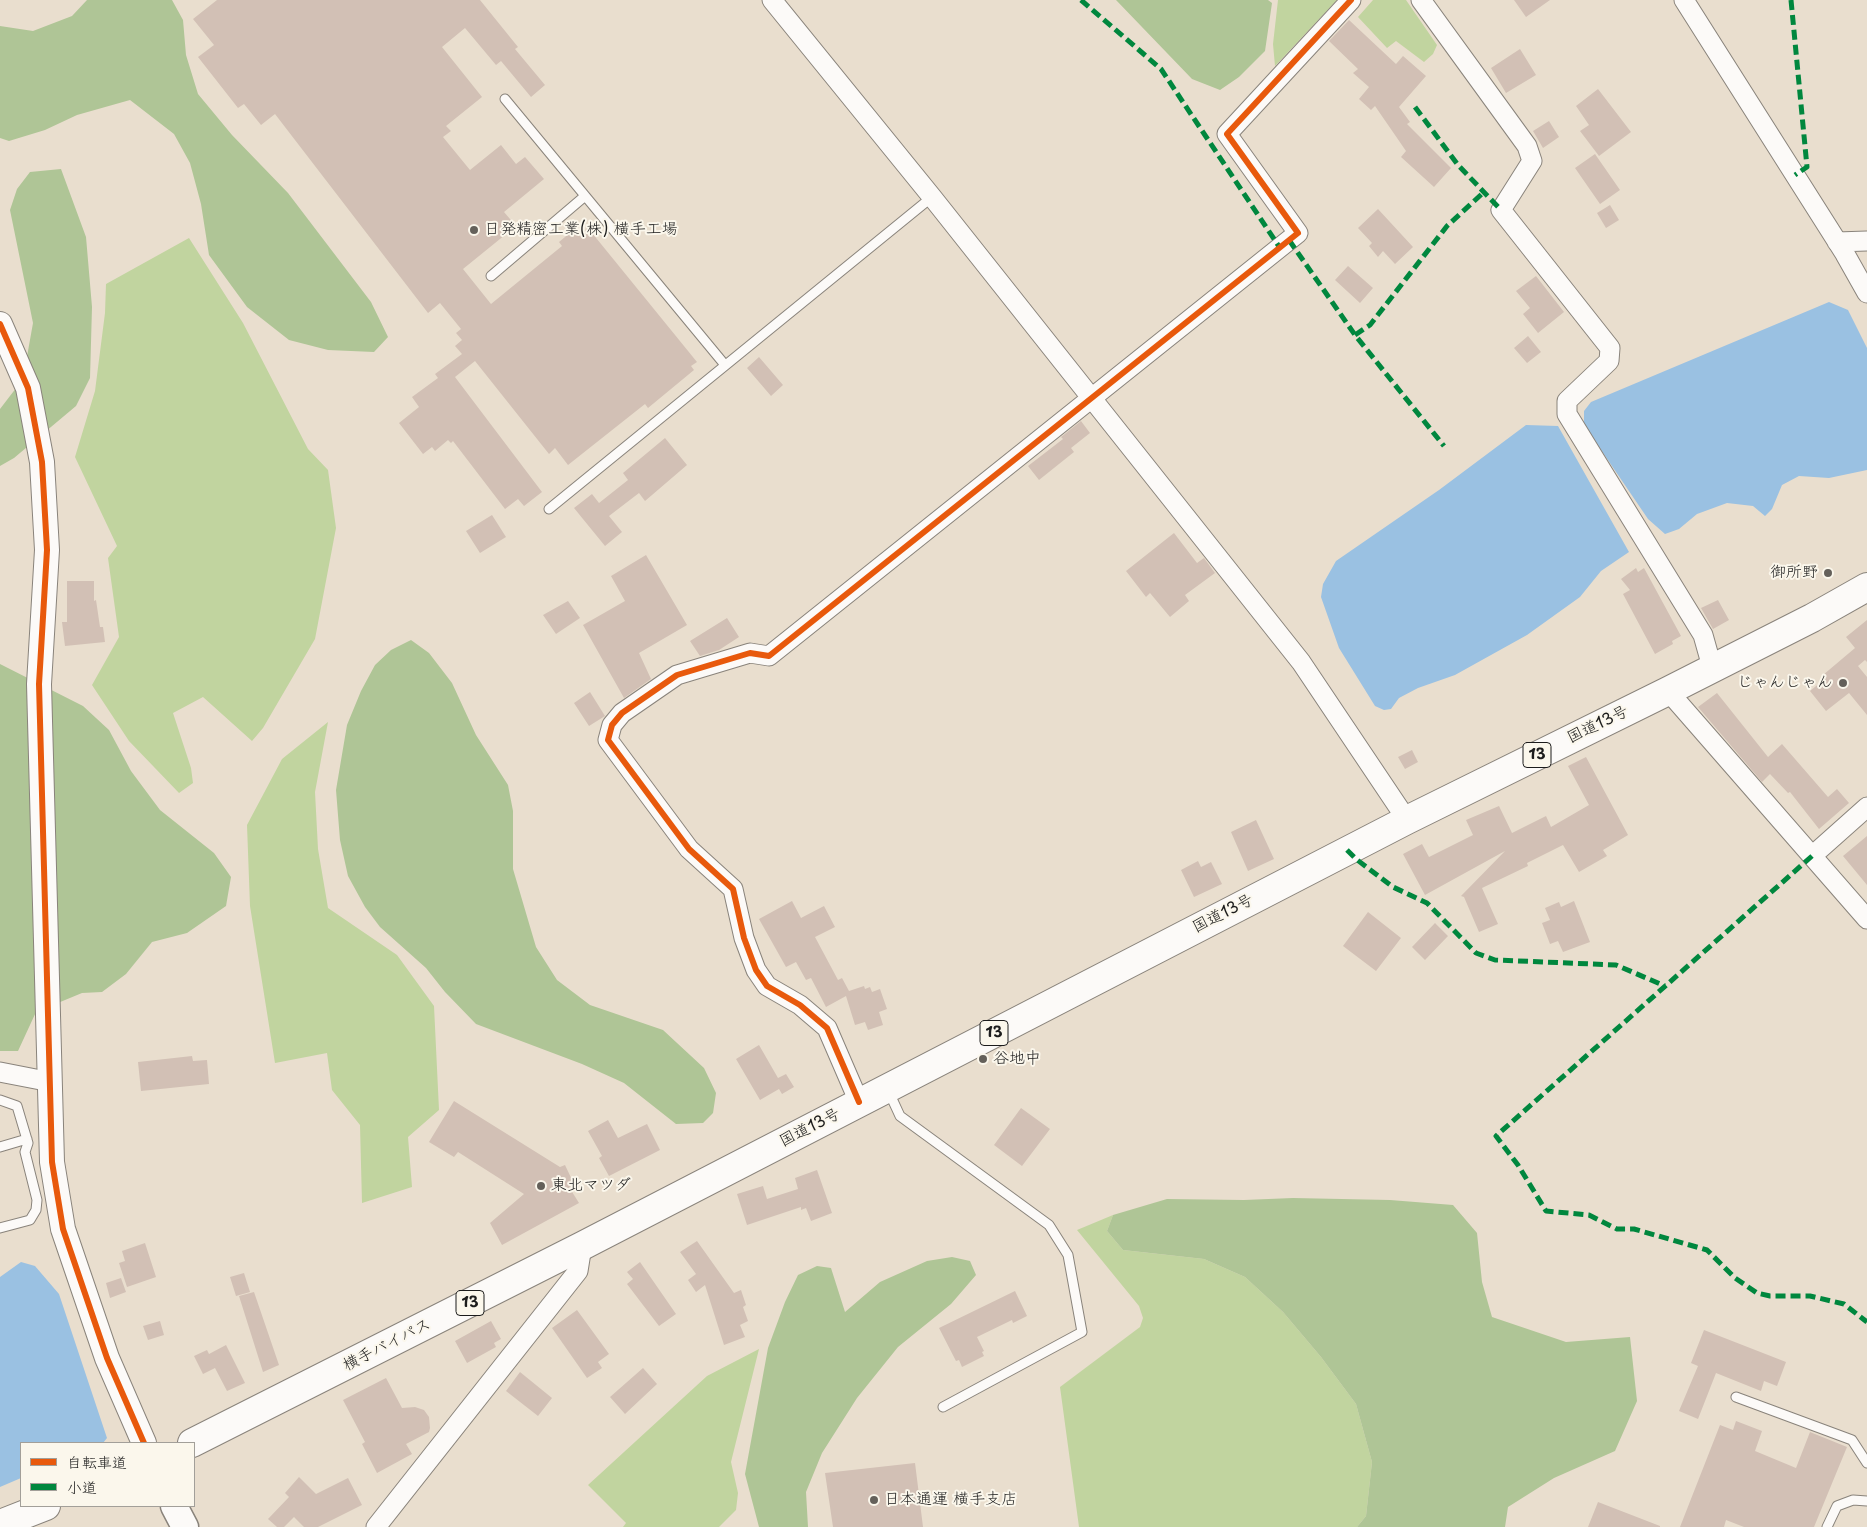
<!DOCTYPE html>
<meta charset="utf-8">
<style>
body{margin:0}
#map{position:relative;width:1867px;height:1527px;overflow:hidden;background:#e9dece;font-family:"Playpen Sans","Klee One",sans-serif}
canvas{display:block}
.legend{position:absolute;left:20px;top:1442px;width:175px;height:65px;box-sizing:border-box;background:#fbf7ec;border:1px solid #a29f99;margin:0;padding:6px 9px;list-style:none;font-size:15px;color:#1c1c1c}
.legend li{display:flex;align-items:center;gap:10px;height:25px}
.legend b{width:25px;border:1px solid #a29f99}
</style>
<div id="map">
<canvas width="1867" height="1527"></canvas>
<ul class="legend">
<li><b style="height:6px;background:#e8590c"></b>自転車道</li>
<li><b style="height:6px;background:#00873e"></b>小道</li>
</ul>
</div>
<script>
const ctx = document.querySelector('canvas').getContext('2d');
ctx.lineJoin = 'round';
function paint(path, color) {
  ctx.fillStyle = color;
  ctx.fill(path, 'evenodd');
}
function shape(rows) {
  const path = new Path2D();
  for (const r of rows) {
    path.moveTo(r[0], r[1]);
    for (let i = 2; i < r.length; i += 2) path.lineTo(r[i], r[i + 1]);
  }
  return path;
}
function strokePath(path, color, width, dash) {
  ctx.strokeStyle = color;
  ctx.lineWidth = width;
  ctx.lineCap = dash ? 'butt' : 'round';
  ctx.setLineDash(dash || []);
  ctx.stroke(path);
}
function label(font, color, halo, rows, align = 'center') {
  ctx.font = font + ' "Playpen Sans","Klee One",sans-serif';
  ctx.lineWidth = 4;
  ctx.setLineDash([]);
  ctx.textBaseline = 'middle';
  ctx.strokeStyle = halo;
  ctx.fillStyle = color;
  for (const [text, x, y, turn = 0] of rows) {
    ctx.save();
    ctx.translate(x, y);
    ctx.rotate((+turn || 0) * Math.PI / 180);
    ctx.textAlign = isNaN(turn) ? turn : align;
    if (halo) ctx.strokeText(text, 0, 0);
    ctx.fillText(text, 0, 0);
    ctx.restore();
  }
}
paint(shape([
 [1278,0,1337,0,1275,66,1273,44],
 [1373,0,1406,0,1437,45,1433,54,1424,62,1396,41,1387,48,1358,17],
 [189,238,243,323,308,449,328,470,336,528,315,639,263,728,252,741,203,697,173,713,191,768,193,783,179,793,129,741,92,685,119,637,108,558,117,546,75,457,95,391,105,313,106,284],
 [328,722,315,792,318,849,328,908,397,955,434,1006,439,1110,408,1137,412,1187,362,1203,360,1125,332,1090,327,1053,275,1063,250,906,247,825,282,759],
 [1113,1215,1107,1231,1123,1250,1204,1259,1245,1277,1283,1312,1321,1357,1356,1404,1372,1462,1366,1516,1357,1527,1079,1527,1060,1387,1140,1327,1143,1318,1139,1306,1077,1230],
 [759,1349,731,1462,738,1493,736,1510,719,1527,623,1527,626,1523,588,1485,707,1376]
]), '#c1d49f');
paint(shape([
 [87,0,172,0,183,20,186,55,198,94,232,135,288,193,371,302,388,337,374,352,328,350,289,340,247,307,209,255,201,204,190,163,174,134,130,100,77,115,45,130,9,141,0,138,0,26,33,31,72,16],
 [1116,0,1268,0,1272,3,1265,51,1239,77,1220,90,1192,79],
 [61,169,86,237,92,307,90,378,76,406,14,458,0,466,0,409,23,379,33,323,10,210,17,189,30,172],
 [411,640,429,653,452,683,476,735,508,785,513,811,513,869,536,947,557,980,590,1005,663,1030,704,1068,716,1093,713,1113,703,1123,676,1124,624,1083,582,1064,476,1024,445,992,426,968,380,927,365,907,348,876,340,840,336,790,347,725,361,691,375,665,391,650],
 [0,664,83,706,109,730,131,771,160,810,214,853,231,877,226,906,187,933,152,942,126,974,102,992,82,993,36,1012,18,1051,0,1051],
 [1293,1198,1390,1200,1453,1205,1477,1233,1482,1282,1492,1317,1566,1342,1630,1337,1637,1401,1615,1451,1554,1478,1508,1507,1505,1527,1357,1527,1366,1516,1372,1462,1356,1404,1321,1357,1283,1312,1245,1277,1204,1259,1123,1250,1107,1231,1113,1215,1167,1199,1244,1200],
 [952,1257,970,1261,976,1275,951,1304,898,1347,857,1398,822,1453,806,1492,808,1527,759,1527,745,1474,768,1348,785,1302,798,1275,817,1266,831,1268,845,1312,880,1282,927,1261]
]), '#afc596');
paint(shape([
 [1829,302,1848,310,1867,348,1867,470,1829,478,1799,476,1782,485,1772,509,1765,516,1753,506,1727,503,1697,514,1679,529,1665,534,1648,519,1584,425,1584,411,1591,402],
 [1526,425,1558,426,1629,552,1601,571,1580,597,1527,635,1455,675,1418,688,1399,698,1391,709,1384,710,1375,706,1339,648,1321,597,1323,584,1336,561,1439,490],
 [21,1262,35,1266,59,1294,107,1438,103,1443,21,1443,21,1478,0,1487,0,1277]
]), '#9ac1e2');
paint(shape([
 [217,0,480,0,518,47,515,49,545,85,531,97,501,61,496,65,465,28,442,47,482,97,446,126,451,131,443,137,470,170,501,145,516,164,525,157,544,179,504,212,516,226,463,269,491,304,562,246,559,242,577,227,581,233,588,228,697,362,691,366,694,370,648,408,645,404,568,465,555,448,549,454,475,361,455,377,542,492,524,506,518,499,505,509,453,441,451,443,448,440,435,451,432,447,423,454,399,423,419,407,412,397,438,378,435,374,462,354,455,346,462,340,456,333,461,329,440,303,428,313,275,114,261,125,244,104,238,108,198,57,214,45,193,19],
 [1514,0,1550,0,1526,17],
 [1349,20,1396,64,1403,56,1426,76,1399,107,1410,122,1407,124,1451,168,1434,187,1401,157,1406,151,1375,106,1371,110,1359,99,1369,87,1353,73,1358,69,1329,41],
 [1520,49,1536,75,1506,93,1491,68],
 [1598,89,1631,132,1599,156,1580,131,1589,125,1576,106],
 [1549,121,1559,137,1543,148,1533,131],
 [1595,154,1620,190,1600,204,1575,168],
 [1610,205,1619,220,1606,228,1597,213],
 [1378,209,1413,247,1395,264,1383,251,1378,257,1369,246,1372,243,1358,228],
 [1348,266,1373,288,1360,303,1335,280],
 [1536,276,1564,312,1538,333,1523,314,1530,308,1516,291],
 [1528,336,1541,352,1527,363,1514,348],
 [759,357,783,385,771,396,747,368],
 [1081,421,1090,433,1071,448,1074,452,1039,480,1028,466,1063,439,1061,437],
 [665,438,687,465,645,501,639,493,609,516,622,532,605,546,574,508,592,494,599,503,628,480,623,473],
 [492,515,506,537,480,553,466,531],
 [1174,533,1197,563,1204,558,1215,573,1185,595,1189,601,1170,617,1150,593,1146,597,1126,571],
 [646,555,687,625,639,653,651,679,624,698,583,625,625,601,611,576],
 [1636,568,1638,572,1644,568,1681,636,1672,641,1673,644,1655,654,1623,594,1630,590,1621,579],
 [67,581,94,581,94,601,96,600,100,627,103,627,105,642,65,646,62,622,67,622],
 [1718,600,1729,620,1713,629,1701,608],
 [568,601,580,618,556,634,543,615],
 [727,618,739,637,719,650,700,656,690,641],
 [1867,620,1867,662,1865,660,1858,666,1867,677,1867,715,1849,693,1826,711,1810,691,1826,678,1823,675,1855,648,1846,637],
 [590,692,605,716,589,726,574,703],
 [1717,693,1768,757,1782,744,1828,797,1837,789,1849,803,1819,829,1790,792,1788,793,1770,774,1762,782,1698,707],
 [1412,750,1418,762,1405,769,1398,757],
 [1586,757,1628,835,1603,850,1607,856,1579,872,1563,845,1527,863,1528,866,1482,888,1498,924,1479,932,1464,897,1461,896,1505,851,1425,895,1403,854,1422,844,1429,857,1473,835,1466,820,1499,806,1512,833,1546,816,1551,827,1589,805,1568,766],
 [1256,820,1274,859,1248,871,1231,832],
 [1867,836,1867,885,1843,856],
 [1198,861,1201,867,1211,862,1222,884,1194,897,1181,870],
 [792,901,801,918,824,906,835,927,815,937,838,980,842,978,849,991,864,986,865,989,870,987,872,992,880,989,887,1009,879,1012,883,1025,868,1030,865,1022,855,1025,846,996,826,1007,811,978,806,980,796,962,786,967,759,919],
 [1574,901,1590,942,1563,952,1558,941,1550,944,1542,923,1550,920,1545,908,1559,902,1561,907],
 [1368,912,1401,938,1376,971,1343,946],
 [1435,923,1448,936,1425,960,1412,947],
 [759,1045,778,1078,786,1074,794,1087,782,1094,779,1089,760,1100,736,1059],
 [192,1056,193,1061,207,1060,209,1084,141,1091,138,1062],
 [454,1101,560,1167,565,1165,574,1184,569,1187,579,1203,502,1245,490,1223,524,1194,458,1152,454,1157,429,1142],
 [1021,1108,1050,1129,1022,1166,994,1145],
 [608,1120,618,1138,647,1124,660,1150,609,1176,599,1158,602,1156,588,1131],
 [817,1170,832,1213,811,1221,806,1208,801,1210,801,1207,747,1225,737,1194,763,1186,767,1199,798,1189,795,1178],
 [697,1241,734,1293,741,1290,746,1305,743,1307,748,1321,740,1325,745,1337,724,1345,705,1285,696,1292,688,1280,696,1274,680,1252],
 [145,1243,156,1277,127,1287,119,1263,125,1261,122,1251],
 [640,1262,676,1314,659,1326,627,1284,633,1279,627,1272],
 [244,1273,250,1292,236,1296,230,1277],
 [121,1278,126,1292,110,1298,106,1283],
 [1015,1291,1027,1316,1013,1323,1012,1320,977,1337,984,1351,982,1352,984,1356,962,1367,959,1360,956,1361,939,1328],
 [254,1292,279,1365,263,1372,239,1296],
 [577,1310,609,1354,598,1362,602,1368,587,1378,552,1328],
 [160,1321,164,1335,148,1340,143,1326],
 [491,1321,501,1339,494,1343,496,1347,467,1363,455,1341],
 [1704,1330,1786,1362,1777,1386,1764,1381,1761,1391,1716,1373,1698,1419,1679,1411,1698,1366,1691,1363],
 [226,1345,245,1383,227,1391,215,1368,203,1374,194,1356,207,1350,209,1354],
 [643,1368,657,1384,625,1414,610,1397],
 [520,1372,552,1398,538,1416,506,1391],
 [386,1378,402,1408,415,1407,424,1410,429,1417,430,1428,429,1432,406,1444,412,1454,377,1473,362,1444,365,1442,343,1400],
 [1736,1421,1762,1431,1755,1451,1796,1468,1810,1432,1847,1447,1814,1527,1744,1527,1726,1520,1724,1527,1680,1527,1720,1425,1733,1430],
 [915,1463,923,1527,833,1527,825,1473],
 [299,1477,316,1494,348,1478,362,1505,318,1527,304,1527,294,1517,284,1527,277,1527,268,1519,289,1497,285,1493],
 [1598,1502,1660,1526,1660,1527,1588,1527]
]), '#d2c0b5');
const service = shape([
 [505,99,725,365],
 [491,276,585,196],
 [549,509,932,197],
 [888,1090,900,1116,1049,1225,1068,1255,1082,1332,943,1407],
 [0,1100,17,1106,28,1143,25,1152,37,1200,36,1210,30,1220,0,1228],
 [0,1147,27,1139],
 [1736,1397,1852,1440,1867,1463],
 [1827,1527,1837,1506,1853,1500,1867,1501]
]);
const minor = shape([
 [772,0,932,197,1301,662,1407,820],
 [1421,0,1527,146,1532,161,1501,210,1610,348,1609,361,1567,401,1567,414,1703,635,1712,667],
 [1684,0,1845,254,1867,293],
 [1837,242,1867,241],
 [1668,691,1867,919],
 [1812,856,1867,807],
 [0,1072,51,1082],
 [859,1102,827,1028,800,1005,767,986,756,970,744,938,733,889,689,849,608,740,612,725,622,713,677,675,750,653,769,656,1298,233,1227,134,1351,0],
 [376,1527,578,1271,582,1246]
]);
const tertiary = shape([
 [0,324,28,388,42,462,47,550,39,684,52,1162,63,1229,107,1358,144,1443]
]);
const secondary = shape([
 [174,1506,185,1527]
]);
const trunk = shape([
 [192,1443,582,1246,1407,820,1668,691,1812,618,1867,587],
 [0,1524,46,1506]
]);
strokePath(service, '#89837b', 11);
strokePath(minor, '#89837b', 21);
strokePath(tertiary, '#89837b', 26);
strokePath(secondary, '#89837b', 29);
strokePath(trunk, '#89837b', 30);
strokePath(service, '#fcfaf8', 9);
strokePath(minor, '#fcfaf8', 19);
strokePath(tertiary, '#fcfaf8', 24);
strokePath(secondary, '#fcfaf8', 26);
strokePath(trunk, '#fcfaf8', 28);
strokePath(shape([
 [1081,0,1161,69,1280,248],
 [1791,0,1807,167,1795,175],
 [1415,107,1458,165,1501,210],
 [1289,240,1355,335,1444,446],
 [1355,335,1370,325,1447,226,1484,192],
 [1347,850,1356,859,1393,887,1427,903,1476,953,1495,960,1616,965,1665,986],
 [1812,856,1496,1136,1518,1165,1546,1211,1589,1215,1617,1229,1634,1229,1707,1250,1735,1278,1757,1293,1770,1296,1810,1296,1844,1304,1867,1322]
]), '#00873e', 5, [10, 5]);
strokePath(shape([
 [0,324,28,388,42,462,47,550,39,684,52,1162,63,1229,107,1358,144,1443],
 [859,1102,827,1028,800,1005,767,986,756,970,744,938,733,889,689,849,608,740,612,725,622,713,677,675,750,653,769,656,1298,233,1227,134,1351,0]
]), '#e8590c', 6);
for (const [x, y, r, color] of [
 [474,230,5,"#64605a"],
 [1828,573,5,"#64605a"],
 [1843,683,5,"#64605a"],
 [983,1059,5,"#64605a"],
 [541,1186,5,"#64605a"],
 [874,1500,5,"#64605a"]
]) {
  const dot = new Path2D();
  dot.arc(x, y, r, 0, 2 * Math.PI);
  ctx.fillStyle = color;
  ctx.fill(dot);
  strokePath(dot, '#fbf7ec', 2);
}
for (const [x, y, w] of [
 [1537,755,28],
 [994,1033,28],
 [470,1303,28]
]) {
  const box = new Path2D();
  box.roundRect(x - w / 2, y - 12.5, w, 25, 4);
  ctx.fillStyle = '#fbf7ec';
  ctx.fill(box);
  strokePath(box, '#1c1c1c', 1);
}
label('bold 15px', '#1c1c1c', null, [
 ["13",1537,755],
 ["13",994,1033],
 ["13",470,1303]
]);
label('16px', '#1c1c1c', '#fbf7ec', [
 ["日発精密工業(株) 横手工場",484,230],
 ["御所野",1818,573,"right"],
 ["じゃんじゃん",1833,683,"right"],
 ["谷地中",993,1059],
 ["東北マツダ",551,1186],
 ["日本通運 横手支店",884,1500]
], 'left');
label('16px', '#1c1c1c', '#fbf7ec', [
 ["国道13号",1598,725,-26],
 ["国道13号",1223,914,-27],
 ["国道13号",810,1128,-27],
 ["横手バイパス",387,1345,-27]
]);
</script>
